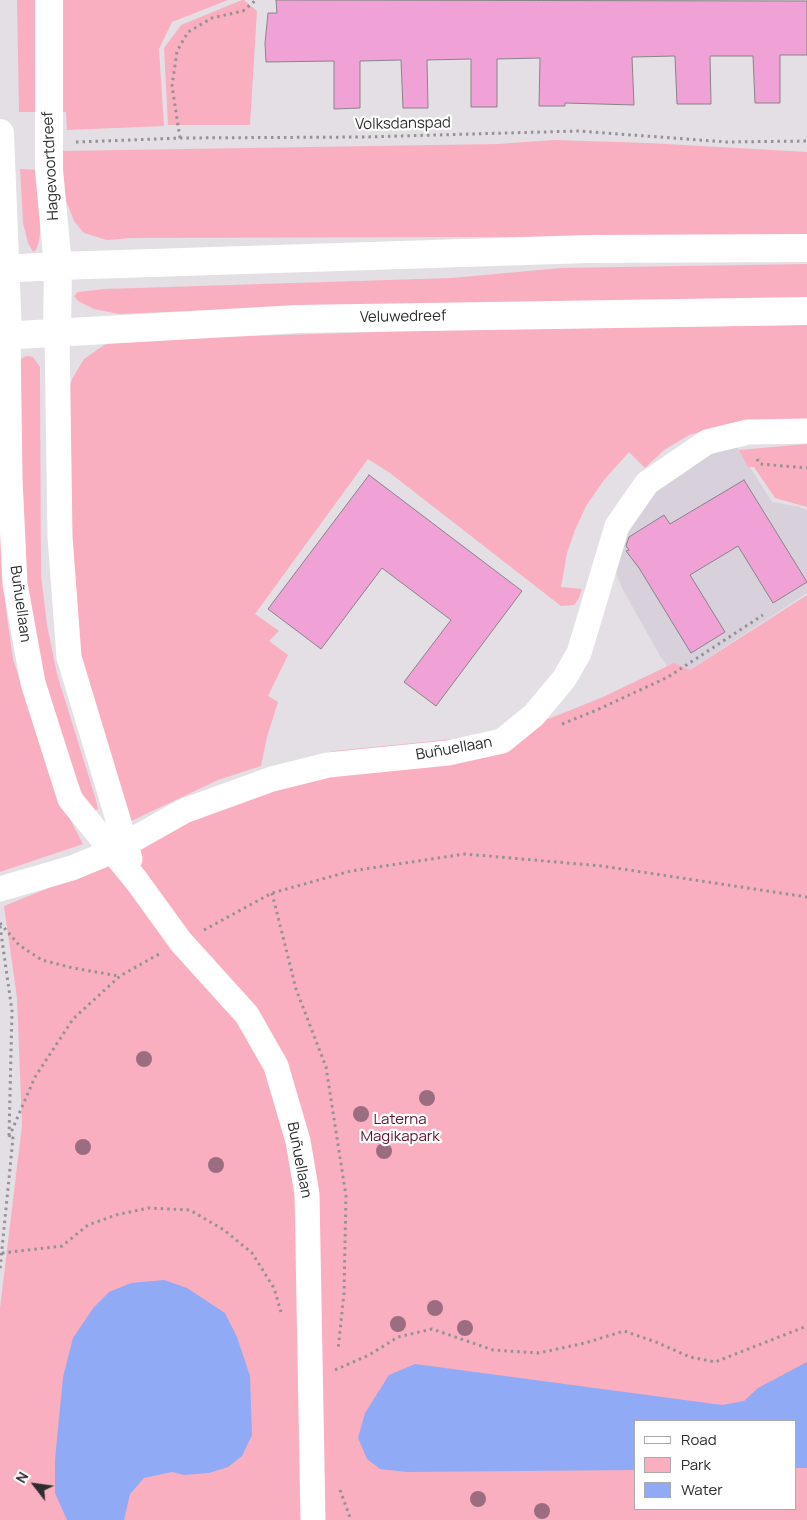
<!DOCTYPE html>
<meta charset="utf-8">
<style>
body{margin:0}
#map{position:relative;width:807px;height:1520px;overflow:hidden;background:#e3dfe4;font-family:Manrope,sans-serif}
canvas{display:block}
.legend{position:absolute;left:634px;top:1420px;width:162px;height:90px;box-sizing:border-box;background:#fff;border:1px solid #ababab;margin:0;padding:6px 9px;list-style:none;font-size:15px;color:#2d2c2e}
.legend li{display:flex;align-items:center;gap:10px;height:25px}
.legend b{width:25px;border:1px solid #ababab}
.north{position:absolute;left:10px;top:1460px;width:50px;height:50px;-webkit-text-stroke:4px #fff;paint-order:stroke;rotate:300deg;font-size:14px;font-weight:700;line-height:20px;text-align:center;color:#2d2c2e}
.north::after{content:'';display:block;margin:auto;width:18px;height:22px;background:#2d2c2e;clip-path:polygon(50% 0,100% 100%,50% 72%,0 100%)}
</style>
<div id="map">
<canvas width="807" height="1520"></canvas>
<ul class="legend">
<li><b style="height:6px;background:#fff"></b>Road</li>
<li><b style="height:14px;background:#f9afc0"></b>Park</li>
<li><b style="height:14px;background:#90aaf6"></b>Water</li>
</ul>
<div class="north">N</div>
</div>
<script>
const ctx = document.querySelector('canvas').getContext('2d');
ctx.lineJoin = 'round';
function paint(path, color) {
  ctx.fillStyle = color;
  ctx.fill(path, 'evenodd');
}
function shape(rows) {
  const path = new Path2D();
  for (const r of rows) {
    path.moveTo(r[0], r[1]);
    for (let i = 2; i < r.length; i += 2) path.lineTo(r[i], r[i + 1]);
  }
  return path;
}
function strokePath(path, color, width, dash) {
  ctx.strokeStyle = color;
  ctx.lineWidth = width;
  ctx.lineCap = dash ? 'butt' : 'round';
  ctx.setLineDash(dash || []);
  ctx.stroke(path);
}
function label(font, color, halo, rows, align = 'center') {
  ctx.font = font + ' Manrope,sans-serif';
  ctx.lineWidth = 4.5;
  ctx.setLineDash([]);
  ctx.textBaseline = 'middle';
  ctx.strokeStyle = halo;
  ctx.fillStyle = color;
  for (const [text, x, y, turn = 0] of rows) {
    ctx.save();
    ctx.translate(x, y);
    ctx.rotate((+turn || 0) * Math.PI / 180);
    ctx.textAlign = isNaN(turn) ? turn : align;
    if (halo) ctx.strokeText(text, 0, 0);
    ctx.fillText(text, 0, 0);
    ctx.restore();
  }
}
paint(shape([
 [734,442,772,502,800,507,807,510,807,593,676,679,660,656,622,588,614,567,619,538,660,485,692,461]
]), '#d8d1db');
paint(shape([
 [17,0,39,0,39,112,19,112],
 [55,0,228,0,172,22,159,49,164,126,67,130,66,112,56,112],
 [242,0,244,0,257,11,250,125,168,125,164,48,181,25],
 [554,140,648,143,807,152,807,236,131,238,107,240,84,233,74,221,65,198,60,151,498,144],
 [20,169,40,170,41,224,39,241,36,250,33,252,28,243,23,223],
 [807,264,807,299,328,305,119,314,94,309,78,301,74,296,78,292,105,289,452,278,561,268],
 [807,325,807,420,737,422,689,435,664,450,645,468,629,452,604,480,586,506,575,530,567,553,561,587,582,589,579,598,574,605,561,606,390,473,368,459,255,614,279,631,269,641,288,655,268,696,278,702,267,737,261,766,218,780,129,822,82,681,70,558,67,399,72,379,84,359,104,345,125,340,441,330],
 [27,356,33,357,40,367,41,575,47,625,57,674,96,800,98,809,92,812,86,803,55,726,23,582,16,366,22,358],
 [807,444,807,507,775,498,754,467,748,467,739,450],
 [0,498,6,610,13,659,39,740,71,821,83,844,0,872],
 [807,595,807,1520,0,1520,0,1308,22,1125,17,998,4,906,108,864,278,766,334,751,454,739,551,718,603,697,674,663,690,670],
 [636,1421,796,1421,796,1509,636,1509]
]), '#f9afc0');
paint(shape([
 [164,1280,187,1288,225,1313,237,1337,250,1376,252,1435,242,1456,228,1467,209,1473,184,1475,172,1472,144,1478,130,1494,124,1520,67,1520,55,1493,55,1460,63,1377,73,1338,94,1307,109,1292,131,1283],
 [807,1362,807,1468,796,1468,796,1421,636,1421,636,1470,407,1472,380,1469,367,1459,358,1438,365,1413,389,1375,415,1364,722,1405,744,1401,758,1388]
]), '#90aaf6');
const building = shape([
 [276,0,807,1,807,55,780,55,780,103,755,103,753,56,710,56,711,104,677,104,675,56,632,57,634,105,565,103,565,106,539,106,540,58,497,59,497,107,471,107,471,59,427,60,428,108,403,108,401,60,360,61,360,108,334,109,334,61,266,62,265,43,268,13,277,13,276,0],
 [369,475,522,591,436,706,404,682,451,620,382,568,321,649,268,609,369,475],
 [744,480,807,582,773,603,738,546,690,575,725,632,691,653,639,568,626,551,629,550,626,546,629,537,664,515,670,524,744,480]
]);
paint(building, '#f0a1d6');
strokePath(building, '#888486', 1);
strokePath(shape([
 [180,138,172,86,177,51,188,32,212,18,243,11,256,0],
 [76,142,180,138,365,137,578,131,727,142,807,141],
 [757,459,760,464,807,468],
 [562,724,597,710,668,677,763,615],
 [272,893,296,989,326,1067,346,1196,344,1293,338,1350],
 [0,923,19,945,42,960,73,968,119,976],
 [0,926,12,1011,9,1137,13,1138,0,1269],
 [204,930,272,893,351,871,465,854,602,866,807,897],
 [9,1137,35,1077,73,1019,120,976,159,954],
 [2,1253,62,1246,88,1225,116,1215,148,1208,190,1210,224,1230,252,1253,274,1288,281,1312],
 [335,1370,369,1355,398,1337,432,1329,493,1350,539,1353,585,1343,624,1331,656,1342,690,1357,715,1362,807,1326],
 [340,1490,351,1520]
]), '#959296', 3, [2.5, 4]);
strokePath(shape([
 [57,333,60,537,69,657,130,859],
 [8,335,10,479,15,584,33,683,70,799,136,880,181,942,247,1015,276,1066,298,1141,307,1194,313,1520],
 [0,889,72,868,113,851,184,811,272,779,328,765,448,753,502,741,534,715,564,679,579,653,617,526,647,483,707,442,748,432,807,431]
]), '#fff', 25);
strokePath(shape([
 [49,0,49,170,58,266,57,333],
 [0,133,8,335],
 [0,269,58,266,588,249,807,248],
 [0,336,297,319,807,311]
]), '#fff', 28);
ctx.fillStyle = '#9c6d80';
for (const [x, y] of [
 [144,1059],
 [427,1098],
 [361,1114],
 [83,1147],
 [384,1151],
 [216,1165],
 [435,1308],
 [398,1324],
 [465,1328],
 [478,1499],
 [542,1511]
]) {
  ctx.beginPath();
  ctx.arc(x, y, 8, 0, 2 * Math.PI);
  ctx.fill();
}
label('15px', '#2d2c2e', '#fff', [
 ["Volksdanspad",403,124,-1],
 ["Hagevoortdreef",51,166,-93],
 ["Veluwedreef",403,317,-1],
 ["Buñuellaan",20,604,82],
 ["Buñuellaan",454,749,-10],
 ["Buñuellaan",299,1160,79]
]);
label('15px', '#61102f', '#fff', [
 ["Laterna",400,1120],
 ["Magikapark",400,1137]
]);
</script>
